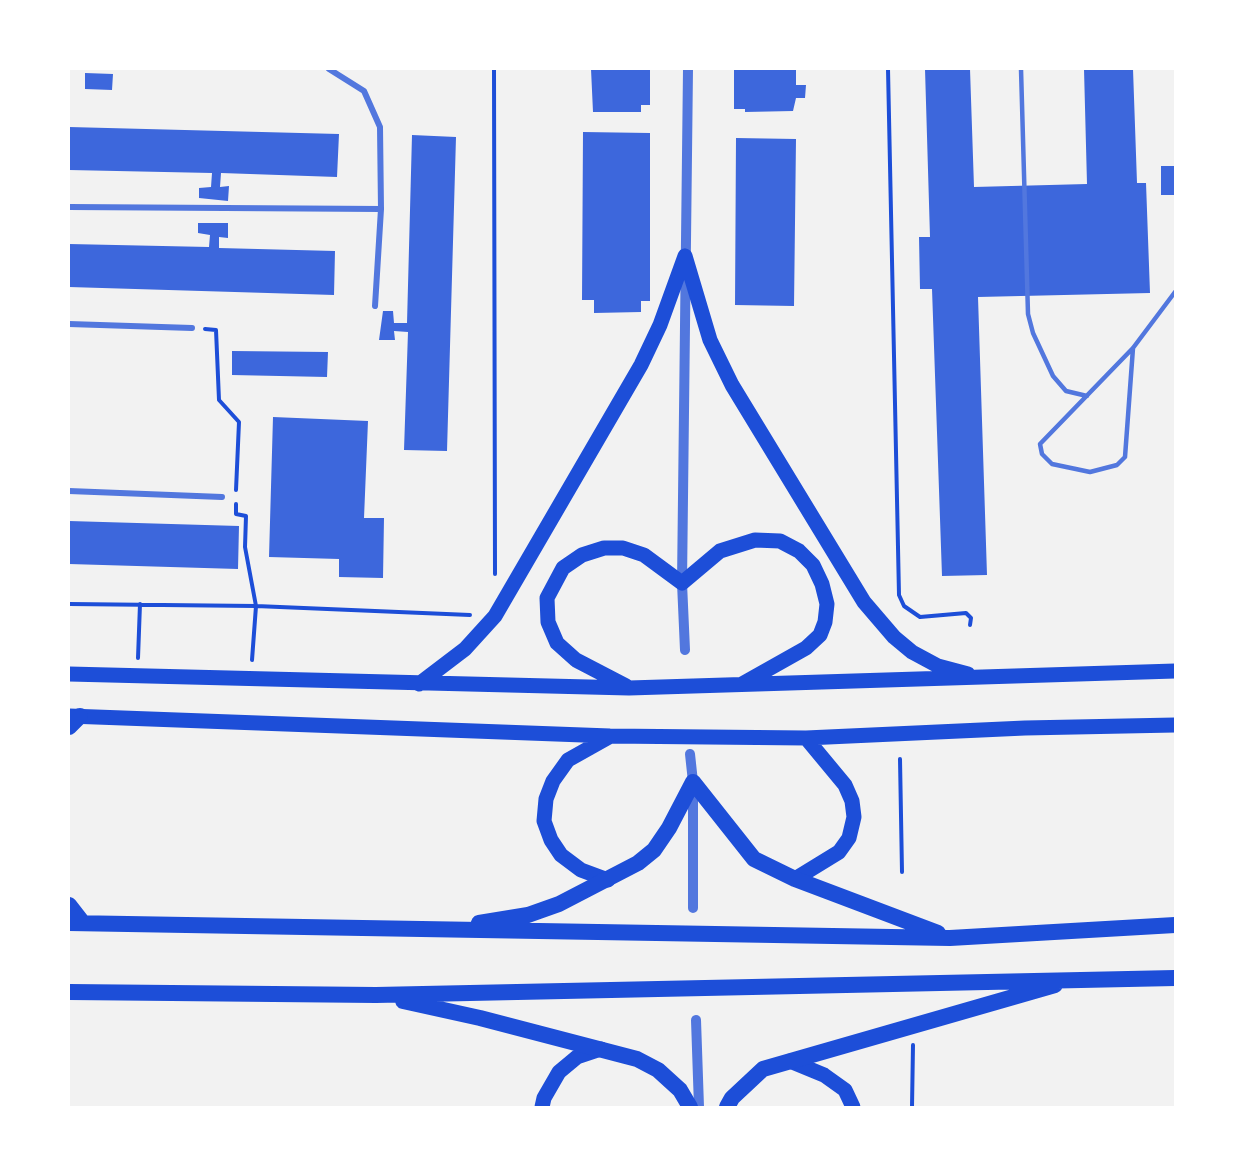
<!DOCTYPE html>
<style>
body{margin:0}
#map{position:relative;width:1244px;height:1176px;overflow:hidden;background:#f2f2f2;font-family:"Nunito Sans",sans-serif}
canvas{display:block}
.frame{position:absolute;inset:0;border:70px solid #fff;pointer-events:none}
</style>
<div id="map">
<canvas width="1244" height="1176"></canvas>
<div class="frame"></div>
</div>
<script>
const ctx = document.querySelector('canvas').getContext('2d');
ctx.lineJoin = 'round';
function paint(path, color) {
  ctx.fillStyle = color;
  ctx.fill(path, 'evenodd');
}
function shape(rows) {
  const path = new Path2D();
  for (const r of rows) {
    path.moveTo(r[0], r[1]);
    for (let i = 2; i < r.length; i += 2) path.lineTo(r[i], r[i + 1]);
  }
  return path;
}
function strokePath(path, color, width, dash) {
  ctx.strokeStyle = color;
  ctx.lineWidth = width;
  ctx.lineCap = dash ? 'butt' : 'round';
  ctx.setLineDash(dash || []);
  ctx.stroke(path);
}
paint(shape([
 [591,69,650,69,650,105,641,105,641,112,593,112],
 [734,69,796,69,796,85,806,85,805,98,796,98,793,111,745,112,745,109,734,109],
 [925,69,970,69,974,187,1087,184,1084,69,1133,69,1137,183,1146,183,1150,293,978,297,987,575,942,576,932,289,920,289,919,237,930,237],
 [85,73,113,74,112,90,85,89],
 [69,127,339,134,337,177,221,173,220,187,229,186,228,201,199,198,199,188,211,187,212,173,69,170],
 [583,132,650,133,650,301,641,301,641,312,594,313,594,300,582,300],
 [412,135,456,137,447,451,404,450,408,332,394,331,395,340,379,340,383,311,393,311,394,323,407,323],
 [736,138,796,139,794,306,735,305],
 [1161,166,1175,166,1175,195,1161,195],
 [198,223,228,223,228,238,219,237,219,248,335,251,334,295,69,287,69,244,209,247,210,235,198,233],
 [232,351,328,352,327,377,232,375],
 [273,417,368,421,364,518,384,518,383,578,339,577,339,559,269,557],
 [69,521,239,526,238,569,69,564]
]), '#3d67dc');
strokePath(shape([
 [494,69,495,574],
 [888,69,899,595,904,606,920,617,966,613,971,618,970,625],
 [205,329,216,330,219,400,239,422,236,490],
 [236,504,236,514,246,516,245,547,256,606,252,660],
 [69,604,256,606,470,615],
 [138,658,140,604],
 [900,759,902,872],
 [912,1107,913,1045]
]), '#1d4ed8', 4);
strokePath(shape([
 [1021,69,1028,314,1033,333,1053,376,1066,391,1087,396],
 [1133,348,1125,457,1117,465,1090,472,1052,464,1042,454,1040,444,1133,348,1175,292]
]), '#5277de', 4.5);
strokePath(shape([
 [329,69,364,91,380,127,381,209,375,306],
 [69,207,381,209],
 [69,324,192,328],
 [69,491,222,497]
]), '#5277de', 6);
strokePath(shape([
 [685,650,682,583,688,69],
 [690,754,693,782,693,908],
 [696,1020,699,1107]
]), '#5277de', 10);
strokePath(shape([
 [685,256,710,340,732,385,864,602,894,637,912,652,938,666,968,674],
 [69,674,629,688,1175,671],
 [419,684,465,649,495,616,641,365,660,325,685,256],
 [626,686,576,660,557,643,548,622,547,598,563,568,582,555,604,548,623,548,644,555,682,583,720,551,755,540,780,541,799,551,813,565,822,584,827,604,825,622,820,635,806,648,742,684],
 [69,716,610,736,806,738,1025,728,1175,725],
 [795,879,839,852,849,838,854,817,852,801,845,785,806,738],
 [608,880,581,870,561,855,551,840,544,821,546,799,553,781,568,760,609,737],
 [790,1061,824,1075,845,1090,853,1107],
 [542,1107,544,1098,559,1072,577,1057,601,1049]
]), '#1d4ed8', 15);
strokePath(shape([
 [69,727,80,716],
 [69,905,83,923],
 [69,923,950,938,1175,925],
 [479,923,528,915,559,904,638,863,654,850,669,828,693,782,754,859,795,879,938,933],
 [69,992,376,995,1175,978],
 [403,1001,480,1018,637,1059,658,1070,680,1090,690,1107],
 [727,1107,732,1098,763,1069,1055,985]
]), '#1d4ed8', 16);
</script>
